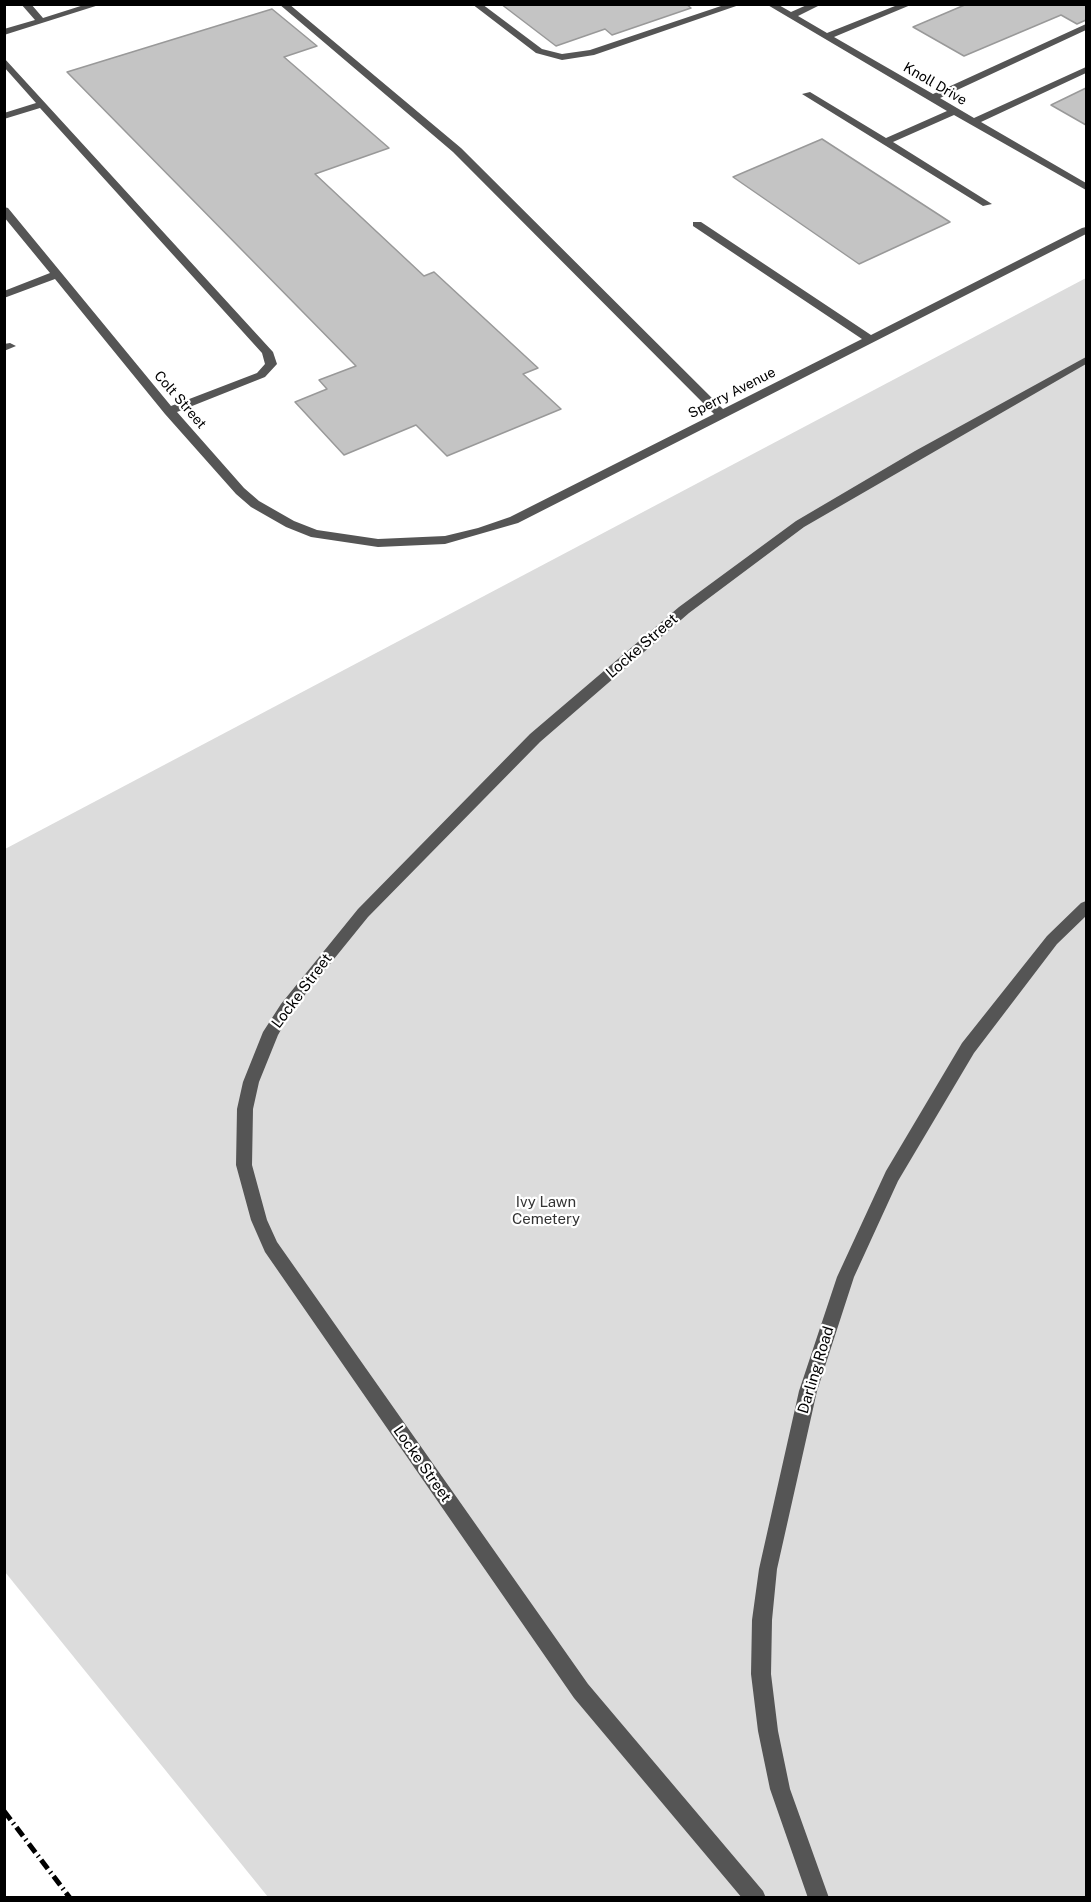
<!DOCTYPE html>
<style>
body{margin:0}
#map{position:relative;width:1091px;height:1902px;overflow:hidden;background:#fff;font-family:"Public Sans",sans-serif}
canvas{display:block}
.frame{position:absolute;inset:0;border:6px solid #000;pointer-events:none}
</style>
<div id="map">
<canvas width="1091" height="1902"></canvas>
<div class="frame"></div>
</div>
<script>
const ctx = document.querySelector('canvas').getContext('2d');
ctx.lineJoin = 'round';
function paint(path, color) {
  ctx.fillStyle = color;
  ctx.fill(path, 'evenodd');
}
function shape(rows) {
  const path = new Path2D();
  for (const r of rows) {
    path.moveTo(r[0], r[1]);
    for (let i = 2; i < r.length; i += 2) path.lineTo(r[i], r[i + 1]);
  }
  return path;
}
function strokePath(path, color, width, dash) {
  ctx.strokeStyle = color;
  ctx.lineWidth = width;
  ctx.lineCap = dash ? 'butt' : 'round';
  ctx.setLineDash(dash || []);
  ctx.stroke(path);
}
function label(font, color, halo, rows, align = 'center') {
  ctx.font = font + ' "Public Sans",sans-serif';
  ctx.lineWidth = 4.5;
  ctx.setLineDash([]);
  ctx.textBaseline = 'middle';
  ctx.strokeStyle = halo;
  ctx.fillStyle = color;
  for (const [text, x, y, turn = 0] of rows) {
    ctx.save();
    ctx.translate(x, y);
    ctx.rotate((+turn || 0) * Math.PI / 180);
    ctx.textAlign = isNaN(turn) ? turn : align;
    if (halo) ctx.strokeText(text, 0, 0);
    ctx.fillText(text, 0, 0);
    ctx.restore();
  }
}
paint(shape([
 [1086,278,1086,1897,268,1897,5,1572,5,849]
]), '#dcdcdc');
const building = shape([
 [501,4,686,4,691,8,612,35,605,29,556,46,501,4],
 [967,4,1086,4,1086,20,1077,24,1061,15,964,56,913,27,967,4],
 [272,9,317,46,284,57,389,148,315,174,424,276,434,272,538,368,523,374,561,409,447,456,416,425,344,455,295,402,327,389,319,380,356,366,67,72,272,9],
 [1086,88,1086,125,1051,105,1086,88],
 [822,139,950,222,859,264,733,177,822,139]
]);
paint(building, '#c4c4c4');
strokePath(building, '#999', 1.5);
paint(shape([
 [21,4,31,4,43,18,87,4,102,4,4,35,4,29,35,20,21,4],
 [279,4,289,4,461,148,723,409,862,339,693,226,693,222,701,222,871,335,1082,228,1086,227,1086,234,518,523,445,544,378,547,311,537,286,527,251,507,236,494,165,414,55,279,4,298,4,291,50,273,4,217,4,207,8,208,171,406,257,373,265,364,262,353,40,108,4,119,4,113,36,103,4,67,4,58,273,352,277,364,265,377,177,412,244,488,259,501,294,521,317,530,378,539,445,536,478,528,510,517,714,414,453,152,279,4],
 [472,4,482,4,542,49,562,54,590,50,727,4,742,4,594,55,562,60,536,53,472,4],
 [766,4,777,4,791,12,809,4,822,4,798,16,827,33,900,4,913,4,834,37,933,94,1086,24,1086,30,940,98,974,118,1086,67,1086,73,981,122,1086,183,1086,190,954,115,893,142,992,204,983,206,802,94,810,92,886,138,947,111,766,4],
 [10,343,16,346,4,351,4,344,10,343],
 [1086,357,1086,364,804,527,689,613,540,742,368,917,291,1012,278,1035,259,1082,253,1109,252,1165,267,1220,277,1242,588,1684,763,1891,766,1898,742,1898,574,1698,265,1252,251,1220,236,1165,237,1109,243,1082,263,1032,281,1004,358,909,530,734,679,607,796,521,915,451,1086,357],
 [1086,901,1086,916,1057,944,974,1053,898,1181,854,1277,817,1391,777,1569,772,1620,771,1674,778,1731,790,1789,829,1898,808,1898,770,1789,758,1731,751,1674,752,1620,759,1569,799,1391,837,1277,886,1171,962,1043,1047,936,1081,903,1086,901]
]), '#555');
strokePath(shape([
 [4,1811,70,1898]
]), '#000', 5, [11, 4, 1.5, 4]);
label('14px', '#000', '#fff', [
 ["Knoll Drive",935,84,30],
 ["Sperry Avenue",732,393,-27],
 ["Colt Street",180,400,49]
]);
label('15px', '#000', '#fff', [
 ["Locke Street",642,646,-41],
 ["Locke Street",302,991,-53],
 ["Darling Road",816,1370,-73],
 ["Locke Street",422,1464,55]
]);
label('15px', '#333', '#fff', [
 ["Ivy Lawn",546,1202],
 ["Cemetery",546,1219]
]);
</script>
